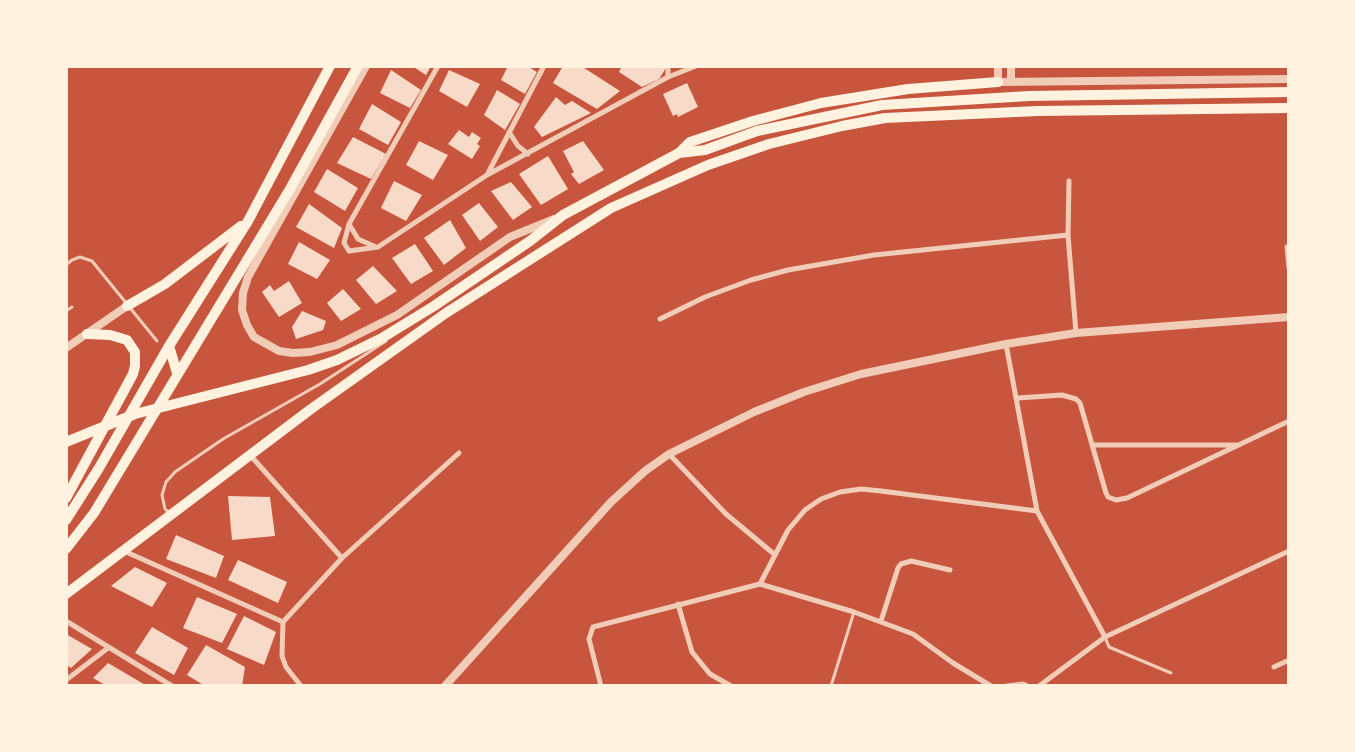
<!DOCTYPE html>
<style>
body{margin:0}
#map{position:relative;width:1355px;height:752px;overflow:hidden;background:#c8553d;font-family:Quicksand,sans-serif}
canvas{display:block}
.frame{position:absolute;inset:0;border:68px solid #fff3e0;pointer-events:none}
</style>
<div id="map">
<canvas width="1355" height="752"></canvas>
<div class="frame"></div>
</div>
<script>
const ctx = document.querySelector('canvas').getContext('2d');
ctx.lineJoin = 'round';
function paint(path, color) {
  ctx.fillStyle = color;
  ctx.fill(path, 'evenodd');
}
function shape(rows) {
  const path = new Path2D();
  for (const r of rows) {
    path.moveTo(r[0], r[1]);
    for (let i = 2; i < r.length; i += 2) path.lineTo(r[i], r[i + 1]);
  }
  return path;
}
function strokePath(path, color, width, dash) {
  ctx.strokeStyle = color;
  ctx.lineWidth = width;
  ctx.lineCap = dash ? 'butt' : 'round';
  ctx.setLineDash(dash || []);
  ctx.stroke(path);
}
paint(shape([
 [412,66,431,66,426,75],
 [508,66,527,66,537,72,525,94,501,80],
 [563,66,581,66,620,91,597,109,553,83],
 [622,66,663,66,666,68,659,79,642,87,619,72],
 [391,70,421,90,410,108,380,93],
 [449,70,480,84,467,107,439,91],
 [687,83,698,107,678,117,677,114,673,116,663,94],
 [497,90,520,104,505,130,484,115],
 [556,97,565,105,572,101,591,113,542,137,534,127],
 [372,104,401,122,388,145,359,129],
 [459,130,469,137,472,132,481,138,477,144,480,146,472,159,448,144],
 [353,137,386,154,371,179,337,163],
 [419,141,448,155,433,180,406,165],
 [583,141,604,170,579,184,571,174,574,172,563,151],
 [548,156,568,189,541,205,519,174],
 [327,169,358,188,345,211,314,192],
 [394,181,422,195,406,221,381,208],
 [511,182,532,207,513,220,491,191],
 [479,203,498,227,480,241,462,215],
 [309,204,342,228,334,248,296,227],
 [450,220,466,248,444,265,424,238],
 [299,242,330,260,317,279,288,264],
 [415,244,433,271,411,284,392,258],
 [373,266,397,291,376,304,356,280],
 [289,281,302,303,279,317,262,292,270,285,274,291],
 [343,289,361,309,341,321,327,303],
 [302,311,326,321,323,330,296,339,292,327],
 [228,496,270,497,275,536,232,540],
 [176,535,224,556,216,578,166,559],
 [238,560,287,582,278,603,228,580],
 [135,567,167,583,152,607,111,586],
 [197,597,237,614,222,643,183,628],
 [244,616,276,632,264,665,227,649],
 [152,627,188,648,174,675,135,653],
 [66,634,92,649,71,668,66,665],
 [206,645,245,667,242,686,205,686,187,675],
 [108,663,147,686,107,686,93,678]
]), '#f7dbc8');
strokePath(shape([
 [66,265,72,260,80,257,92,261,157,341],
 [66,311,72,307],
 [170,513,165,509,162,495,166,482,175,472,223,439,320,384,386,341],
 [1105,637,1109,647,1171,673],
 [831,686,854,612]
]), '#f1ccb7', 3);
strokePath(shape([
 [438,66,349,224,344,243,349,251,378,247,487,175,668,77,696,66],
 [668,66,668,77],
 [509,132,518,146,528,154],
 [487,175,544,66],
 [1069,181,1068,235,1076,333],
 [349,224,358,239,376,247],
 [1287,247,1289,267],
 [660,319,705,297,751,280,788,270,874,255,1068,235],
 [1006,344,1037,511,1105,637],
 [1018,398,1062,395,1076,399,1080,403,1106,493,1108,497,1116,500,1127,498,1289,421],
 [1092,445,1239,445],
 [669,454,726,514,774,554],
 [250,455,342,558],
 [124,551,283,622],
 [760,584,788,530,805,510,821,499,840,492,861,489,881,491,1037,511],
 [678,604,692,652,710,674,731,686],
 [66,621,172,686],
 [881,621,898,568,901,564,911,561,950,570],
 [1274,667,1289,660],
 [66,680,108,648],
 [301,686,286,667,282,656,283,622,342,558,459,453],
 [601,686,589,639,593,627,760,584,854,612,913,634,953,663,991,686],
 [1007,686,1023,684,1027,686],
 [1039,686,1105,637,1289,551]
]), '#f1ccb7', 5);
strokePath(shape([
 [366,66,248,277,243,293,242,310,247,325,254,337,279,351,293,353,310,352,337,345,397,315,510,237,554,219],
 [998,66,998,82,1289,79],
 [1011,66,1011,82],
 [66,348,127,306],
 [445,686,611,502,645,471,669,454,754,412,804,392,861,374,1006,344,1076,333,1289,317]
]), '#f1ccb7', 8);
strokePath(shape([
 [127,306,165,284,241,226],
 [169,346,177,373],
 [66,498,133,374,135,366,135,352,127,340,110,335,87,334],
 [66,520,99,468,169,346,248,221,330,66],
 [66,549,94,513,290,189,358,66]
]), '#fff3e0', 10);
strokePath(shape([
 [679,153,690,142,753,121,821,103,908,89,998,82],
 [66,442,135,414,308,370,337,360,382,338,434,306,530,241,563,215,679,153,705,150,757,131,882,105,1029,96,1289,92],
 [66,594,311,409,446,313,611,208,708,165,769,144,842,126,885,118,1038,111,1289,108]
]), '#fff3e0', 10);
</script>
